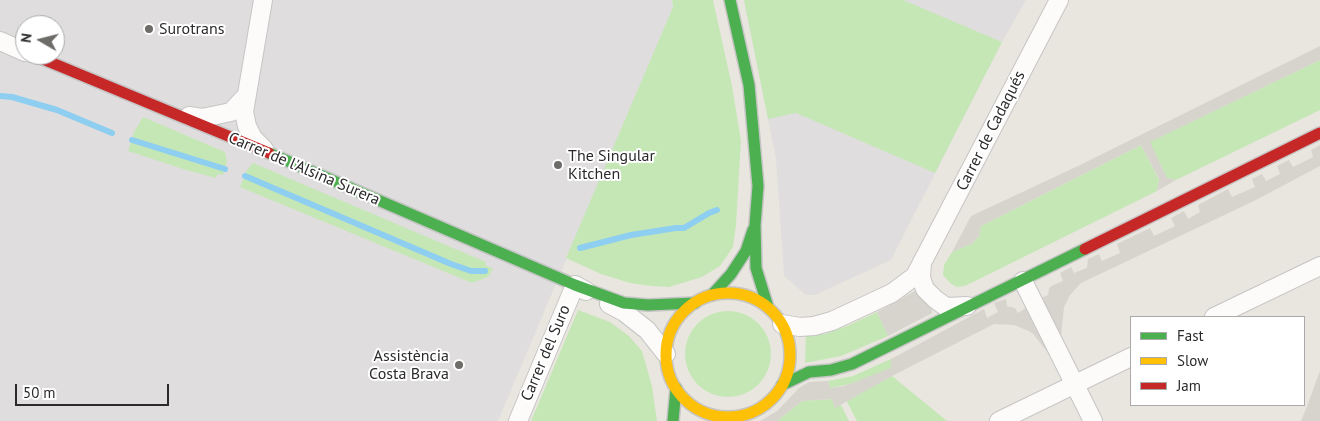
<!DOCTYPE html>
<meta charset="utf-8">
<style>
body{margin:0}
#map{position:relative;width:1320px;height:421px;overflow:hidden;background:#e9e6df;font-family:"PT Sans",sans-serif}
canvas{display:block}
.legend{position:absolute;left:1130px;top:316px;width:175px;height:90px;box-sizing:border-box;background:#fff;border:1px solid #aaa;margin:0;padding:6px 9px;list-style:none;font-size:15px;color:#2a2a2a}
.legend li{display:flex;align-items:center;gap:10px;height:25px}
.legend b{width:25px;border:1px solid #aaa}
.north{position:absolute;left:15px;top:15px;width:50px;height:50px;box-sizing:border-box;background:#fff;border:1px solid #aaa;border-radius:50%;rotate:278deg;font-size:14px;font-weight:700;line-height:20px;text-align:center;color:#2a2a2a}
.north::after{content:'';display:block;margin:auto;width:18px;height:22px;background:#6d6c69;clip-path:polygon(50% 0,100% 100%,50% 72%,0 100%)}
.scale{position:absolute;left:15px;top:384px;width:154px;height:22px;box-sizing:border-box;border:2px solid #2a2a2a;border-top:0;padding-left:6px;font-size:15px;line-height:18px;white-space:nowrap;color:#2a2a2a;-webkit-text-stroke:4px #fff;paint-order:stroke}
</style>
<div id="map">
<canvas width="1320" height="421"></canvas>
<ul class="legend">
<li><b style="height:6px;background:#4caf50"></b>Fast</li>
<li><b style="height:6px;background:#ffc107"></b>Slow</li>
<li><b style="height:6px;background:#c62828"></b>Jam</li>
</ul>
<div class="north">N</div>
<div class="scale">50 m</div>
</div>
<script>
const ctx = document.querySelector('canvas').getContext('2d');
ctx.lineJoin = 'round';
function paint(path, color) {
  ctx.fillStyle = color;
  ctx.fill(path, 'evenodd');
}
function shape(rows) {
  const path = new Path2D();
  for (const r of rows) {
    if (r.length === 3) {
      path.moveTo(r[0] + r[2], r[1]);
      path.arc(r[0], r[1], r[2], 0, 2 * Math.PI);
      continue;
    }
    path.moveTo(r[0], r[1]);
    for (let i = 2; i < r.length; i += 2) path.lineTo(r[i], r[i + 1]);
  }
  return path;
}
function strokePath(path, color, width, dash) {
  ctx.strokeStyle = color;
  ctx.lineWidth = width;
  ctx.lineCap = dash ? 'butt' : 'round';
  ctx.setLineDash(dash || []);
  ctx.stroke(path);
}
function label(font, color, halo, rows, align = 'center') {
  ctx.font = font + ' "PT Sans",sans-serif';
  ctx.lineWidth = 4;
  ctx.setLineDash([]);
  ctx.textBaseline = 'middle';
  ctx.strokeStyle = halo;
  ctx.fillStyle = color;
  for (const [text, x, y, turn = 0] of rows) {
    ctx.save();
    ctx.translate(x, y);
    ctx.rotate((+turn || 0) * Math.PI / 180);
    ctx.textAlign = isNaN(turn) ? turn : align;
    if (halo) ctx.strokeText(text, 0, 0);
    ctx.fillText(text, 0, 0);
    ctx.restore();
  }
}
paint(shape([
 [0,0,672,0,673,7,498,421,0,421],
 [25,25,55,25,55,55,25,55],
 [744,0,1026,0,1002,42,891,260,815,295,806,295,784,276,776,159]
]), '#e0ddde');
paint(shape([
 [672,0,713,0,732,86,741,141,736,225,733,247,720,266,702,277,669,287,652,286,630,283,601,274,566,258,673,7],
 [744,0,903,0,1002,42,935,173,796,113,768,119],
 [1320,60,1320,110,1176,180,1167,178,1149,142],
 [143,117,225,152,227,161,223,175,218,174,216,178,186,170,128,151,134,132],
 [1141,145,1159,180,1157,191,965,286,957,287,950,283,943,275,944,265,952,252,973,243,979,236,981,226],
 [253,163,486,262,485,265,493,269,488,277,472,283,240,187,247,170],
 [578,310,610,322,629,336,642,351,652,386,657,421,531,421],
 [728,354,43],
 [877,312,888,336,841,356,805,363,806,335,825,334,847,326],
 [891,359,892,368,855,383,830,388,828,381,853,376],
 [892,376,947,421,857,421,846,400],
 [833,399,835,407,841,405,849,421,777,421,802,401]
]), '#c5e7b6');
paint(shape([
 [1320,46,1320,60,1150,142,1167,178,1176,180,1157,191,1159,179,1141,145,981,226,979,236,973,243,952,252,971,216,1078,166],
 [1320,145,1320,166,1256,200,1081,283,1070,295,1064,307,1061,337,1041,298,1048,295,1049,289,1051,286,1063,281,1060,273,1071,267,1074,273,1087,268,1088,259,1099,254,1102,261,1120,253,1117,244,1150,228,1154,236,1175,226,1171,218,1184,211,1188,219,1200,212,1198,205,1228,189,1232,197,1255,187,1252,179,1262,174,1266,181,1280,174,1277,166,1289,160,1293,167,1313,157,1311,150],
 [915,291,917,291,932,309,932,313,888,336,877,312],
 [1006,299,1007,306,1015,308,1018,313,1027,307,1053,359,1033,334,1029,331,1014,325,994,324,892,376,835,408,832,399,802,401,777,421,760,421,777,411,800,387,809,382,828,381,830,388,844,386,891,368,891,359,984,309,987,318,998,312,994,303],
 [1320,371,1320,421,1301,421,1307,406]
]), '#d7d4ce');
strokePath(shape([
 [0,96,12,97,57,110,112,133],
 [132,140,225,169],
 [245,176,451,264,471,271,485,271],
 [580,248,631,235,676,228,684,228,709,213,717,210]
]), '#8ecef0', 6);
const street = shape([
 [263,0,244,112,247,126,253,138,264,149],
 [0,41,25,52],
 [189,116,202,118,231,112,246,96],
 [922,262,921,278,925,289,935,299,946,307,967,306],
 [1023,281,1093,421],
 [609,304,624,312,647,330,666,354],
 [1214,317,1320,266],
 [782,324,800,327,814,326,832,321,892,293,915,276,1059,0],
 [518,421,575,285,586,291],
 [999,421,1131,357]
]);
const fast = shape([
 [730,0,749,85,758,186,755,225,756,268,768,307],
 [269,153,575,285,624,303,648,305,695,303],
 [712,295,731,274,746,251,753,230],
 [782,385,809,372,831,370,852,364,1085,249],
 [673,421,676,388]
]);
const slow = shape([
 [728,355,62]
]);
const jam = shape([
 [33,55,269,153],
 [1085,249,1320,133]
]);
strokePath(street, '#c6c5c5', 20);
strokePath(fast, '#c6c5c5', 14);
strokePath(slow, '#c6c5c5', 14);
strokePath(jam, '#c6c5c5', 14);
strokePath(street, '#fcfbfa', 18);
strokePath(fast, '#4caf50', 11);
strokePath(slow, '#ffc107', 11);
strokePath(jam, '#c62828', 11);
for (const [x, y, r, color] of [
 [149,29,5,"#6d6c69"],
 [558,165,5,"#6d6c69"],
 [459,365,5,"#6d6c69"]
]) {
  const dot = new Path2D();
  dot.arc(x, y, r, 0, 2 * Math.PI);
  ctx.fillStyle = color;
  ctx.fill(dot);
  strokePath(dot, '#fff', 2);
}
label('16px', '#2a2a2a', '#fff', [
 ["Surotrans",159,29],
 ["The Singular",568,156],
 ["Kitchen",568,174],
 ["Assistència",449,356,"right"],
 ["Costa Brava",449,374,"right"]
], 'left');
label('16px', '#2a2a2a', '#fff', [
 ["Carrer de Cadaqués",991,131,-63],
 ["Carrer de l'Alsina Surera",304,169,23],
 ["Carrer del Suro",546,353,-67]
]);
</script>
